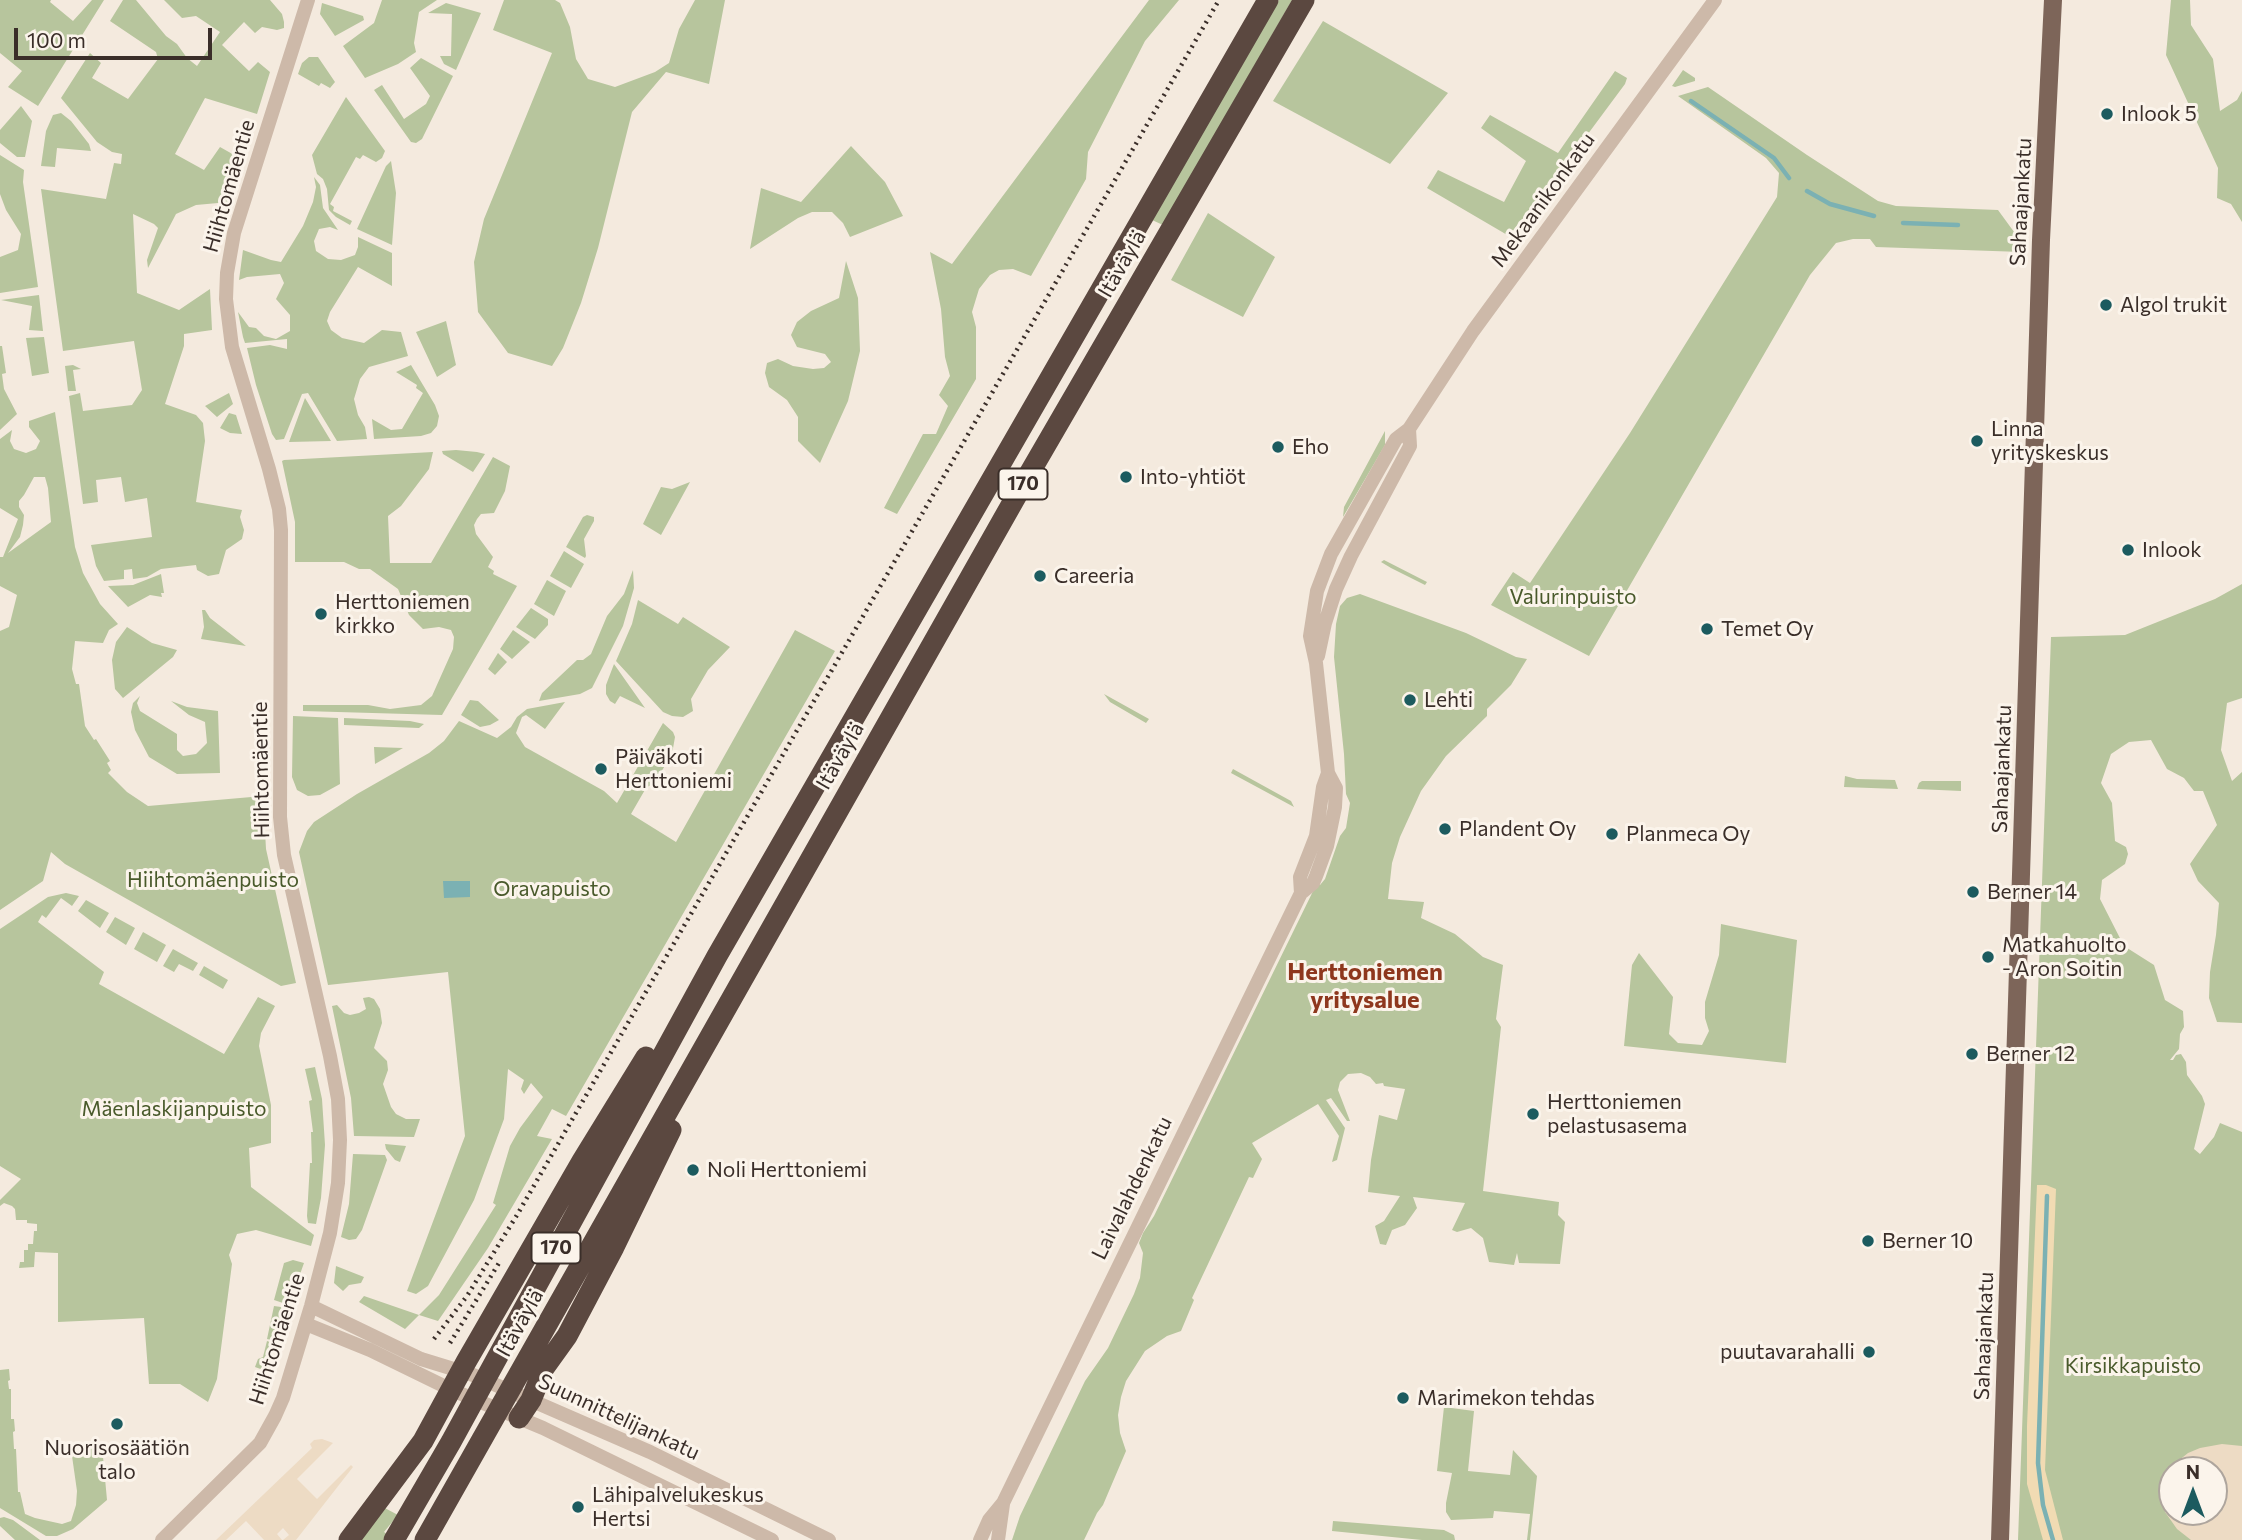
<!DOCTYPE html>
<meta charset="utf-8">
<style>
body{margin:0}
#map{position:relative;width:2242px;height:1540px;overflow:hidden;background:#f4eade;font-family:Commissioner,sans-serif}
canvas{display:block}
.north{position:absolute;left:2158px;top:1456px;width:70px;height:70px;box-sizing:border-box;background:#fbf4eb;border:2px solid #aea59d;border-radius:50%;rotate:0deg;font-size:19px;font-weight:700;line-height:28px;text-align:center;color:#3a2e29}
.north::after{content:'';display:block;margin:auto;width:24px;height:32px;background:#1c5b5f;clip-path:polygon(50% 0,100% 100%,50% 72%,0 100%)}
.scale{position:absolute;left:14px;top:28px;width:198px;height:32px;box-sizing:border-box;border:4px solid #3a2e29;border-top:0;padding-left:9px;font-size:21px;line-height:24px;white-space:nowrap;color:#3a2e29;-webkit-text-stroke:5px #fbf4eb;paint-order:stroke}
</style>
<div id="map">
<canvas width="2242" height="1540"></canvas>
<div class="north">N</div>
<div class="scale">100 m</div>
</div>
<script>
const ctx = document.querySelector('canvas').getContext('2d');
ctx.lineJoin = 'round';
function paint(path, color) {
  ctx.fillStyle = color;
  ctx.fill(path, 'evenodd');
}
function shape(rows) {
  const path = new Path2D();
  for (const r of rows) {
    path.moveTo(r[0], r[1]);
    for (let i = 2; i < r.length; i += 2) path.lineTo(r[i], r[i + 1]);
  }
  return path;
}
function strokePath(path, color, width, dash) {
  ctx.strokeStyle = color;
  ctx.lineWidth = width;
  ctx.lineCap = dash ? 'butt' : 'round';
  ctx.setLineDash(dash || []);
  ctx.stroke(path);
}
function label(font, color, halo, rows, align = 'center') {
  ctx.font = font + ' Commissioner,sans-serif';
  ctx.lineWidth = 6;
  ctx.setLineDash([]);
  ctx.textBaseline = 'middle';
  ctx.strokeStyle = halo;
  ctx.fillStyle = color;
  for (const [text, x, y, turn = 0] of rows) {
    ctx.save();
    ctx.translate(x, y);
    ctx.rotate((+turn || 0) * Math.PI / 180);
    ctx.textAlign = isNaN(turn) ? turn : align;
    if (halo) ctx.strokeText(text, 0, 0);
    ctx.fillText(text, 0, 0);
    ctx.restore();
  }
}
paint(shape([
 [0,0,51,0,50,2,73,21,92,0,104,0,38,106,8,87,22,71,0,53],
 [123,0,136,0,166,36,177,44,187,58,197,66,220,32,196,16,182,18,164,0,270,0,282,14,284,22,284,28,277,30,262,27,255,33,244,22,222,45,249,71,258,62,270,72,257,114,205,98,175,154,204,170,220,147,243,160,229,202,196,205,176,214,148,268,147,260,158,228,154,224,133,214,137,293,179,310,210,289,212,330,184,334,184,346,165,404,196,415,203,423,205,441,196,502,242,510,240,517,244,530,242,539,226,550,219,574,208,576,197,570,196,565,161,569,147,577,133,579,132,569,124,570,124,579,104,581,96,566,91,545,152,537,147,498,125,502,121,477,96,480,98,502,83,504,69,396,80,393,83,411,132,405,142,390,134,341,63,351,41,189,106,199,114,163,121,164,122,154,112,152,97,142,61,98,90,53,101,63,92,78,128,99,158,59,156,52,110,21],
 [382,0,437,0,419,12,414,43,416,52,398,64,365,78,343,46,374,23],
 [504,0,555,0,560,3,570,27,576,59,588,79,615,87,655,72,669,63,679,29,695,0,725,0,709,84,666,72,632,112,598,248,581,303,563,348,552,366,508,353,478,312,474,262,484,219,552,53,493,30],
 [1149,0,1179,0,1145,41,1088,152,1086,179,1031,276,1013,269,999,270,990,275,979,289,972,312,976,327,976,379,897,514,884,508,923,434,936,434,948,406,939,395,950,376,945,357,941,309,930,252,952,264],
 [1279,0,1292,0,1163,225,1152,220],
 [2171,0,2190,0,2191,25,2213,59,2220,111,2237,100,2242,91,2242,242,2242,222,2231,204,2217,198,2218,168,2166,55],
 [322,3,363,16,364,20,335,36,320,14],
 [446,3,481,13,456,70,444,64,440,56,451,56,452,14,428,13],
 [1323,21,1448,93,1390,164,1273,101],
 [309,57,318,57,335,82,330,88,321,83,319,86,298,74,302,63],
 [421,58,453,76,422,139,416,143,411,142,374,90,382,85,404,119,426,104,430,96,410,68],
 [1683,70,1695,78,1695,81,1675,87,1672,86],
 [1615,71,1627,78,1625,84,1556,177,1509,236,1427,188,1438,170,1504,202,1526,161,1481,128,1490,115,1558,153],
 [1708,87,1807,155,1878,201,1896,206,1998,210,2025,247,2022,252,1876,247,1870,239,1853,239,1836,243,1810,275,1589,656,1491,605,1513,572,1530,583,1630,433,1777,197,1779,173,1766,158,1678,96],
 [346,97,385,151,382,158,376,162,363,155,360,159,356,157,330,204,334,207,333,211,352,221,350,225,336,217,329,210,327,189,323,179,317,174,312,155],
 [21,106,32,121,25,157,17,157,0,143,0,130],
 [61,113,71,121,89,144,91,151,57,148,55,167,41,166,46,131,53,115],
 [851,146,885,182,903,216,850,237,843,223,832,212,812,212,798,218,750,249,761,188,801,202],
 [0,155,24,170,23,182,38,287,0,293,0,257,18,250,21,234,6,210,0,194],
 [391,161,396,193,392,245,357,229,386,166],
 [314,177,320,185,323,208,338,230,330,227,319,229,314,241,316,251,328,259,341,260,355,255,358,247,358,237,392,253,392,286,358,267,330,312,327,321,331,330,342,338,364,343,382,330,401,332,408,356,369,367,360,379,354,399,358,415,365,427,367,439,337,441,308,393,302,394,284,439,276,440,272,434,256,385,247,348,270,345,287,349,287,339,245,343,243,337,238,312,249,327,256,328,264,336,276,339,290,331,290,315,276,299,284,283,280,274,247,277,239,280,243,250,271,260,281,262,303,226,313,202,316,187],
 [1208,213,1275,257,1243,317,1171,280],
 [846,261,858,298,860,351,848,401,820,463,798,441,798,417,787,400,769,387,765,373,767,363,778,359,793,366,813,369,824,368,831,362,825,354,797,347,791,335,797,322,811,311,839,298],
 [39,295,43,331,29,330,32,306,1,300],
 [446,321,456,365,437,377,416,332],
 [44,337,49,373,32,376,26,338],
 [0,346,2,346,6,373,2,374,4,389,17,414,0,430],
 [73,365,81,369,73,370,76,391,68,391,65,366],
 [411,365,435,405,439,416,437,426,431,433,421,436,374,439,372,419,391,430,402,429,423,393,416,388,417,385,396,372],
 [229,393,233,404,217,417,205,406],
 [305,398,331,441,289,442],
 [55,412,75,547,83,573,100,604,118,624,109,630,103,643,75,641,72,669,76,684,79,684,85,726,94,740,96,739,110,761,107,763,111,770,108,773,127,792,148,806,263,796,266,849,296,983,281,986,65,864,51,852,43,881,0,910,0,631,9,627,17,595,0,586,0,557,3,557,18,519,0,508,0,439,12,430,10,441,14,449,26,453,36,449,40,441,29,427,29,421],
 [34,477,45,477,48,488,51,522,8,553,20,537,23,525,24,515,19,507,19,501,24,495],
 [229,413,236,415,242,434,230,433,220,428],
 [1385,431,1385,445,1343,517,1344,507],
 [456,450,477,452,485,454,473,472,443,454,442,451],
 [433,452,429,469,401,506,388,516,390,563,431,563,493,457,510,466,505,491,494,513,481,514,477,519,474,525,476,534,493,557,488,567,494,571,493,574,517,586,442,715,303,711,303,705,368,705,390,709,421,705,432,696,453,649,454,637,451,630,439,627,423,629,409,615,398,589,370,569,359,569,344,562,295,562,295,522,282,461,284,460],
 [690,482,661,535,643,524,661,487,672,489],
 [587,515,594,517,594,521,584,539,586,556,585,558,566,547,583,517],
 [564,551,584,564,571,588,550,576],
 [1384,560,1427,582,1425,585,1391,568,1381,562],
 [633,570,634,588,623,626,592,688,580,694,539,701,542,693,577,660,583,660,591,654,607,616,624,594],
 [161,574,164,593,161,593,162,597,150,595,128,607,108,586,133,585],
 [547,580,566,591,554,616,534,604],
 [2242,584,2242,698,2227,703,2221,750,2232,781,2242,772,2242,1023,2217,1022,2209,998,2210,972,2216,935,2219,903,2198,881,2190,864,2217,825,2203,791,2194,791,2184,778,2167,769,2151,740,2129,742,2111,754,2101,783,2112,803,2115,841,2126,847,2128,854,2125,864,2102,880,2100,899,2124,946,2154,965,2165,1000,2183,1011,2184,1027,2180,1034,2179,1049,2170,1060,2173,1060,2176,1055,2181,1054,2186,1062,2187,1075,2202,1096,2205,1104,2194,1149,2200,1154,2214,1137,2220,1123,2242,1132,2242,1540,2018,1540,2051,637,2125,635,2215,599],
 [2172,1470,2214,1470,2214,1512,2172,1512],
 [1360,594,1466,633,1516,657,1527,659,1511,685,1487,709,1487,716,1446,756,1421,791,1400,837,1392,863,1388,899,1424,902,1421,918,1455,934,1483,957,1503,965,1496,1019,1501,1027,1483,1191,1559,1202,1558,1215,1565,1222,1560,1264,1519,1263,1517,1253,1514,1265,1489,1262,1483,1238,1471,1228,1457,1232,1452,1230,1465,1203,1413,1197,1417,1208,1405,1225,1392,1230,1386,1245,1380,1244,1375,1226,1384,1221,1400,1196,1368,1192,1371,1160,1379,1115,1397,1120,1405,1089,1384,1086,1383,1083,1376,1084,1370,1077,1361,1073,1348,1074,1340,1082,1338,1090,1350,1121,1347,1121,1331,1098,1326,1100,1345,1128,1337,1160,1332,1162,1339,1136,1318,1104,1252,1143,1262,1159,1253,1178,1249,1177,1192,1298,1194,1300,1181,1331,1167,1336,1145,1351,1126,1381,1121,1397,1118,1415,1120,1433,1126,1451,1103,1505,1097,1513,1084,1540,1012,1540,1020,1516,1085,1381,1108,1348,1134,1294,1140,1278,1143,1253,1139,1243,1143,1233,1154,1216,1317,883,1320,885,1325,879,1340,836,1346,828,1350,803,1346,794,1344,754,1334,657,1336,624,1340,606,1347,598],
 [638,600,678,624,683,617,730,647,708,670,691,699,693,711,683,717,672,716,663,712,616,661,632,624],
 [531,608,548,619,548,625,535,639,516,627],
 [202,610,205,610,210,618,246,646,201,639,204,627],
 [127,627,152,643,177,650,173,657,123,698,115,689,112,660,116,642],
 [513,630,530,642,512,659,500,649],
 [795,630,835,651,566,1116,552,1109,537,1136,552,1139,488,1248,438,1321,419,1315,405,1329,359,1302,364,1296,419,1315,439,1295,496,1205,493,1203,510,1146,520,1128,543,1097,531,1083,524,1094,521,1089,524,1080,508,1069,504,1119,474,1200,428,1286,416,1294,407,1291,465,1136,448,972,328,985,299,852,307,831,314,822,357,794,429,753,444,741,459,721,497,738,511,727,517,717,527,709,565,702,545,729,526,715,522,717,516,733,525,747,604,791,617,803,663,723,673,732,675,737,672,754,655,782,646,788,631,814,676,842],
 [498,653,507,662,495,675,488,669],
 [614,664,645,708,620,696,615,704,610,701,606,694,606,685],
 [1104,694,1149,719,1146,723,1110,702],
 [140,696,137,703,140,711,177,734,177,750,183,756,196,754,207,743,205,722,189,715,171,701,187,707,218,711,220,773,177,774,149,757,135,730,131,712,133,703],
 [470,700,478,701,499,720,490,725,480,727,461,715],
 [293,716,338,718,340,784,320,795,308,796,297,790,292,777],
 [344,718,410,721,424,724,419,728,344,725],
 [374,747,403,748,375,764],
 [1233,769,1291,801,1294,807,1231,773],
 [1845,776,1857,779,1895,780,1898,789,1844,787],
 [1922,781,1961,781,1961,791,1917,789,1919,783],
 [66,893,79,896,72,906,61,898,46,918,42,915,38,922,104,972,99,984,224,1054,258,997,275,1006,261,1033,259,1046,271,1105,271,1143,249,1148,251,1187,314,1235,311,1246,256,1230,237,1234,229,1255,232,1264,217,1379,208,1402,180,1384,149,1384,144,1318,58,1322,58,1253,35,1252,34,1267,19,1268,20,1262,24,1262,24,1250,28,1250,28,1244,33,1244,34,1231,37,1231,37,1224,27,1223,27,1220,16,1220,15,1209,12,1206,4,1203,0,1206,0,1200,21,1179,0,1166,0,929,48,897],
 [86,900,109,913,100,928,78,911],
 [115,917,135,928,126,945,106,932],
 [1721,924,1797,940,1786,1063,1624,1046,1632,965,1639,953,1673,997,1669,1034,1678,1043,1702,1045,1709,1031,1705,1018,1705,1002,1719,955],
 [143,932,166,945,157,962,134,949],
 [173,949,198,963,193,971,179,964,174,972,163,966],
 [204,966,228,980,223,989,199,975],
 [369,997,374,999,380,1009,382,1023,374,1048,387,1061,388,1070,383,1084,391,1107,396,1114,406,1119,420,1119,414,1137,354,1136,351,1098,332,1006,337,1005,344,1013,350,1015,359,1013,366,1009,363,998],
 [315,1067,322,1099,325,1145,321,1198,316,1224,308,1223,307,1216,310,1163,312,1163,311,1132,313,1132,309,1101,312,1100,305,1069],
 [385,1144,406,1146,400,1162,395,1160,386,1149],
 [353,1154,385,1155,387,1160,362,1230,356,1239,349,1240,341,1237,349,1204],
 [293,1260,304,1263,289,1305,274,1300,284,1263],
 [336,1266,364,1277,361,1283,349,1285,343,1291,334,1283],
 [274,1306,288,1308,276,1341,267,1339],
 [267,1341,275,1344,266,1371,255,1367,258,1359,263,1357],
 [9,1369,10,1380,8,1381,9,1389,11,1389,11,1419,14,1419,15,1431,13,1432,14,1449,16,1449,18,1492,20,1492,25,1514,35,1518,62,1524,71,1521,76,1505,77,1491,72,1456,87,1455,86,1447,102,1446,107,1500,73,1529,57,1536,46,1536,0,1508,0,1370],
 [1444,1407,1474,1411,1468,1471,1510,1475,1513,1450,1537,1476,1530,1540,1527,1540,1530,1514,1494,1511,1493,1518,1451,1520,1446,1512,1446,1503,1452,1473,1437,1471],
 [381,1506,398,1515,384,1532,387,1534,384,1540,359,1540],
 [4,1517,13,1520,40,1540,15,1540,0,1526,0,1518],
 [1333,1521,1444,1530,1454,1535,1455,1540,1422,1540,1332,1531]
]), '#b7c59d');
paint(shape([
 [2037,1185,2046,1185,2056,1189,2045,1470,2063,1540,2043,1540,2027,1484,2027,1426]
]), '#f1dbb3');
paint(shape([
 [322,1439,333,1443,297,1479,317,1499,351,1465,353,1467,296,1540,283,1540,289,1535,283,1528,277,1534,282,1540,264,1540,246,1521,226,1540,216,1540,312,1448,310,1444,314,1440],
 [2222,1444,2242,1446,2242,1540,2191,1540,2177,1529,2165,1512,2163,1488,2167,1474,2173,1465,2188,1453,2200,1448],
 [2214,1470,2214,1512,2172,1512,2172,1470]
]), '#eddbc4');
paint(shape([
 [443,881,470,881,470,897,444,898]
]), '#7bb1b3');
strokePath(shape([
 [1691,101,1774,158,1789,178],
 [1807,191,1830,204,1874,216],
 [1903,223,1958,225],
 [2047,1196,2038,1463,2043,1505,2053,1540]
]), '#7bb1b3', 4.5);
strokePath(shape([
 [1318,656,1325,623,1336,589,1351,556,1410,446,1409,429],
 [1301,893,1300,877,1316,836,1323,787,1328,773,1316,663,1310,636,1317,591,1331,554,1396,439,1409,429,1473,331,1715,0],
 [311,1306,421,1359,473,1375,650,1452,829,1540],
 [306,1324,370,1350,452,1390,543,1428,772,1540],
 [162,1540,260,1443,275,1416,283,1398,311,1306,330,1233,338,1183,340,1140,338,1099,330,1056,284,855,280,817,281,530,279,509,269,469,232,347,226,299,227,273,234,233,308,0],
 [980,1540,989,1520,1003,1503,1301,893,1313,883,1316,876,1327,846,1335,807,1336,788,1328,773],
 [998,1540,1003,1504]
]), '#cdb9a9', 14);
strokePath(shape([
 [2000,1540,2041,240,2053,0]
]), '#7d6559', 18);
strokePath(shape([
 [519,1418,531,1400,544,1368,567,1336,614,1247,671,1130],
 [349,1540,423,1441,466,1362,582,1161,646,1057],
 [394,1540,451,1442,717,956,1268,0],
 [425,1540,1018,493,1304,0]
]), '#5b4840', 21);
strokePath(shape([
 [434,1339,467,1296,517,1215,1219,0],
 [450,1343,499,1263]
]), '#3a2e29', 4.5, [2, 5]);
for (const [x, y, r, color] of [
 [2107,114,7,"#1c5b5f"],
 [2106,305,7,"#1c5b5f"],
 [1977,441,7,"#1c5b5f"],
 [1278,447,7,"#1c5b5f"],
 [1126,477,7,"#1c5b5f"],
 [2128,550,7,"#1c5b5f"],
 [1040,576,7,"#1c5b5f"],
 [321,614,7,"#1c5b5f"],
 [1707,629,7,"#1c5b5f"],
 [1410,700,7,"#1c5b5f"],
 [601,769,7,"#1c5b5f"],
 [1445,829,7,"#1c5b5f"],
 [1612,834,7,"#1c5b5f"],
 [1973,892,7,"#1c5b5f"],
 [1988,957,7,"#1c5b5f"],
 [1972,1054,7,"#1c5b5f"],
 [1533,1114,7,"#1c5b5f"],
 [693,1170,7,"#1c5b5f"],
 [1868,1241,7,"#1c5b5f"],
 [1869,1352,7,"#1c5b5f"],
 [1403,1398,7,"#1c5b5f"],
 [117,1424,7,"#1c5b5f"],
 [578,1507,7,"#1c5b5f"]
]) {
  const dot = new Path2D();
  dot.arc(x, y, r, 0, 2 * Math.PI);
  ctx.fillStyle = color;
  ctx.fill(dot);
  strokePath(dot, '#fbf4eb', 2.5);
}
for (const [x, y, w] of [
 [1023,484,49],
 [556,1248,49]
]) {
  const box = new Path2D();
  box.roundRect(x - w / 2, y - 15.5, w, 31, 5);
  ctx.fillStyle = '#fbf4eb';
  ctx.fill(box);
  strokePath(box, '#3a2e29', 2);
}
label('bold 19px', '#3a2e29', null, [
 ["170",1023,484],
 ["170",556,1248]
]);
label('21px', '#3a2e29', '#fbf4eb', [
 ["Inlook 5",2121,114],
 ["Algol trukit",2120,305],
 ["Linna",1991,429],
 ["yrityskeskus",1991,453],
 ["Eho",1292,447],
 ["Into-yhtiöt",1140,477],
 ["Inlook",2142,550],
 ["Careeria",1054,576],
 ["Herttoniemen",335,602],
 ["kirkko",335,626],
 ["Temet Oy",1721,629],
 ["Lehti",1424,700],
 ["Päiväkoti",615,757],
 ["Herttoniemi",615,781],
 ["Plandent Oy",1459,829],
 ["Planmeca Oy",1626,834],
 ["Berner 14",1987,892],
 ["Matkahuolto",2002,945],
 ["- Aron Soitin",2002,969],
 ["Berner 12",1986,1054],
 ["Herttoniemen",1547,1102],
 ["pelastusasema",1547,1126],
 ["Noli Herttoniemi",707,1170],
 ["Berner 10",1882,1241],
 ["puutavarahalli",1855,1352,"right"],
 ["Marimekon tehdas",1417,1398],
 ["Nuorisosäätiön",117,1448,"center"],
 ["talo",117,1472,"center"],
 ["Lähipalvelukeskus",592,1495],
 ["Hertsi",592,1519]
], 'left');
label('21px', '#3a2e29', '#fbf4eb', [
 ["Hiihtomäentie",229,186,-74],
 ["Mekaanikonkatu",1543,200,-54],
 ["Sahaajankatu",2021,202,-87],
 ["Itäväylä",1122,264,-60],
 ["Itäväylä",840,756,-60],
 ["Sahaajankatu",2002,769,-88],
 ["Hiihtomäentie",261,770,-91],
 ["Laivalahdenkatu",1132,1188,-64],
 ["Itäväylä",520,1323,-61],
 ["Sahaajankatu",1984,1336,-88],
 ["Hiihtomäentie",277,1339,-72],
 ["Suunnittelijankatu",619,1417,25]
]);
label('21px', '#495a2b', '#fbf4eb', [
 ["Valurinpuisto",1573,597],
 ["Hiihtomäenpuisto",213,880],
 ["Oravapuisto",552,889],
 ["Mäenlaskijanpuisto",174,1109],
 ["Kirsikkapuisto",2133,1366]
]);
label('bold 24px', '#8e371d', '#fbf4eb', [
 ["Herttoniemen",1365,972],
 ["yritysalue",1365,1000]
]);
</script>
